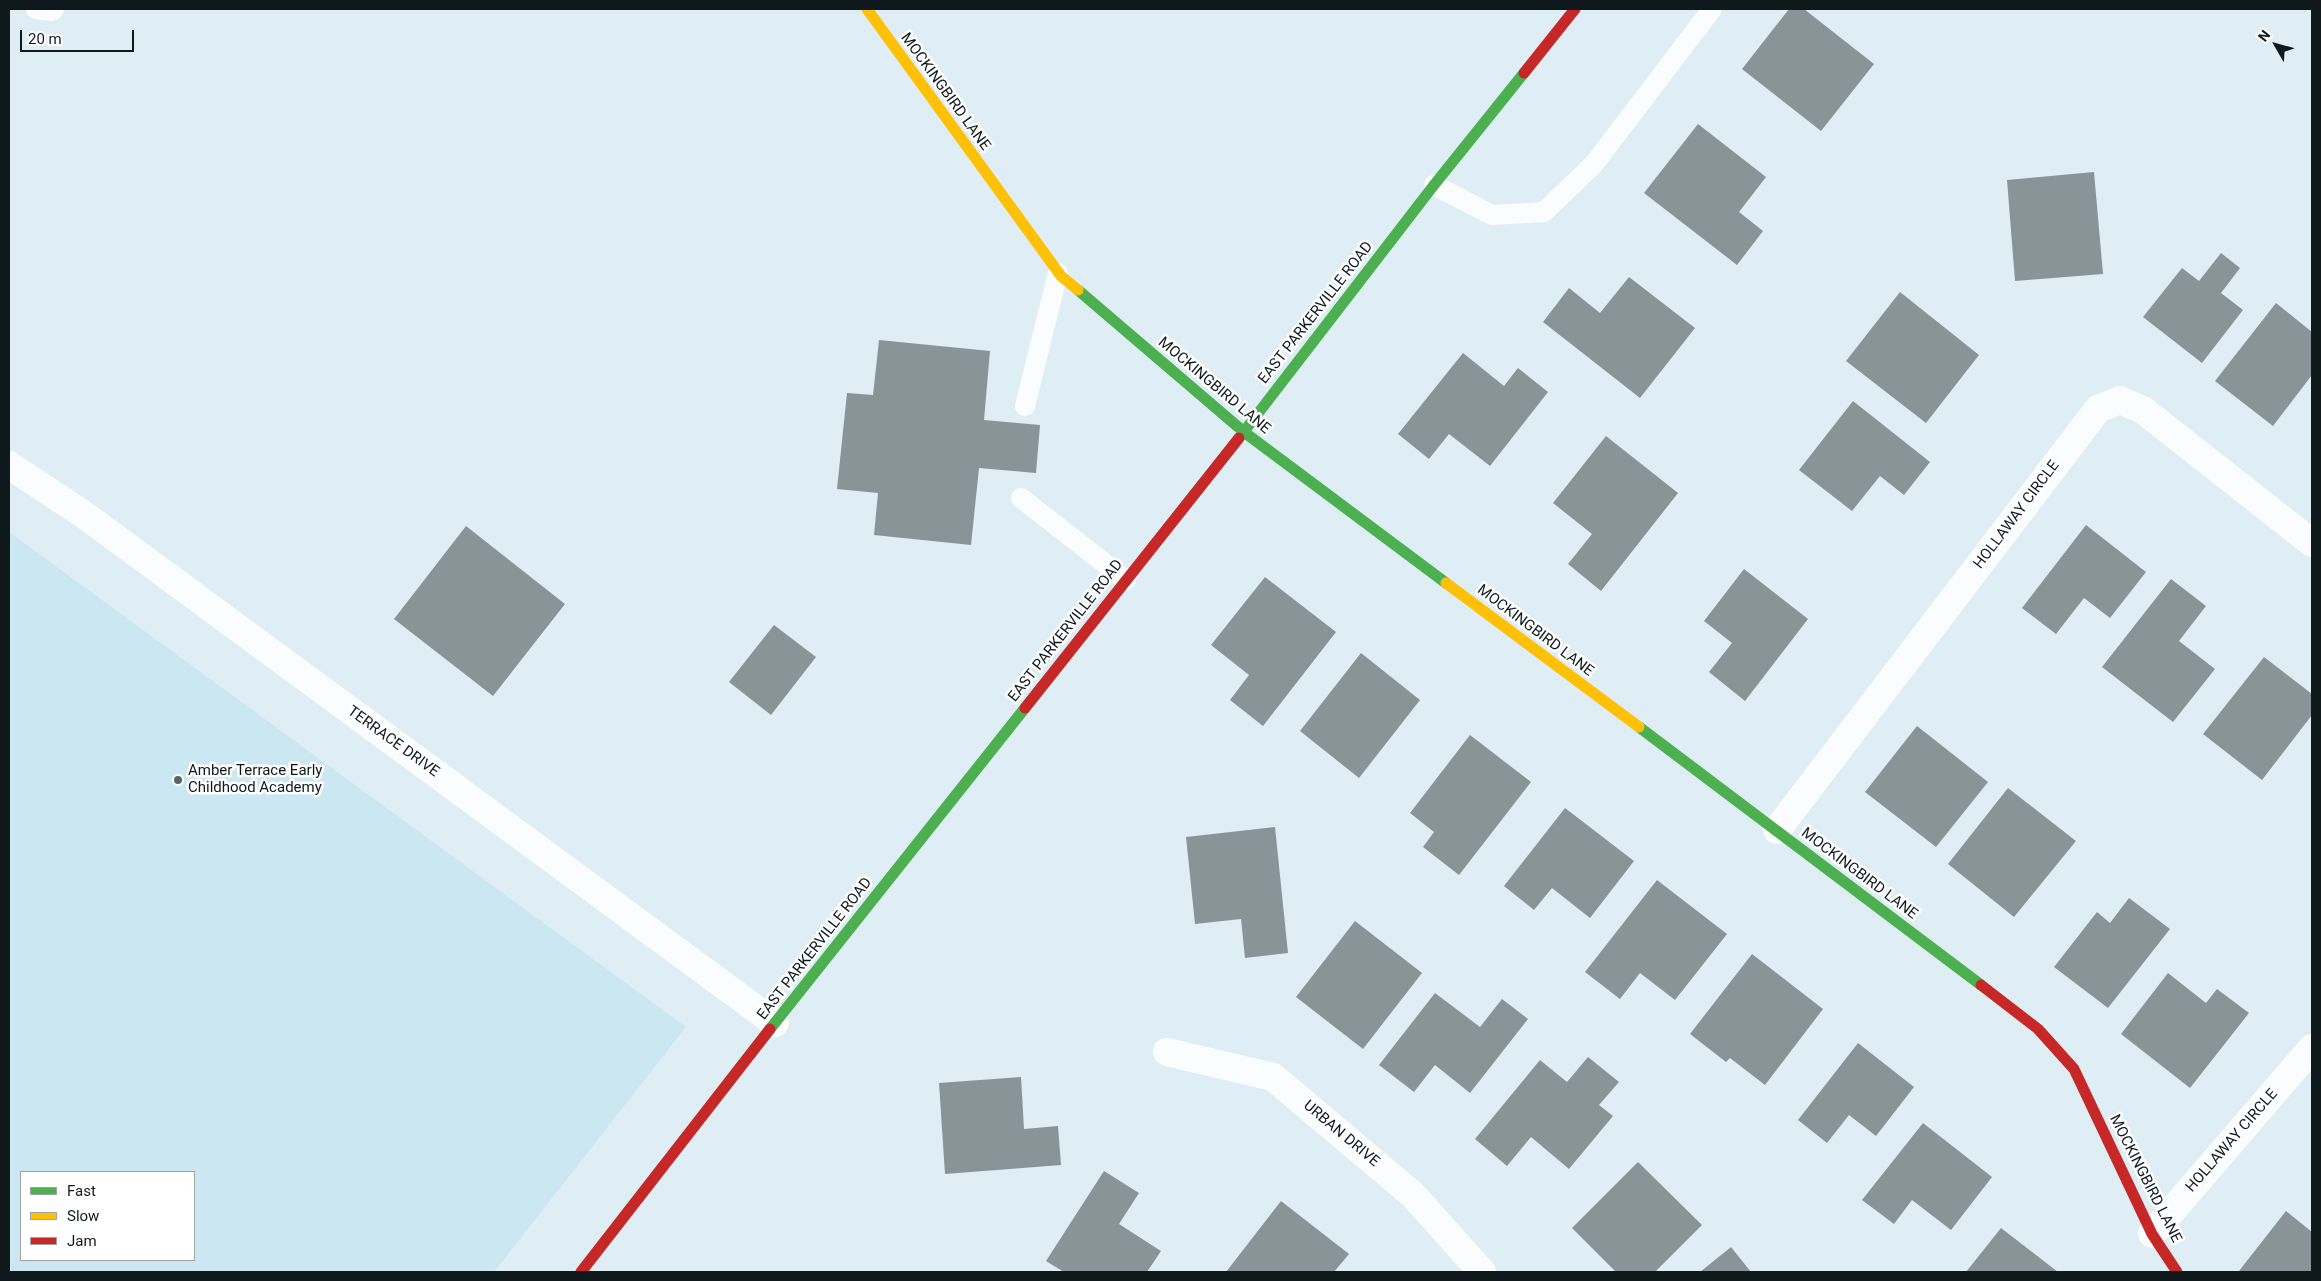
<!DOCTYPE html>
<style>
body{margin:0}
#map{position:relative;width:2321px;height:1281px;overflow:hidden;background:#deeef4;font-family:Roboto,sans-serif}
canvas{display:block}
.frame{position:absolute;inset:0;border:10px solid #0f191c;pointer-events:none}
.legend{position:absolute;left:20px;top:1171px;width:175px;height:90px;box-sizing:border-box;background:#fff;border:1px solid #9fa3a4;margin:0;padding:6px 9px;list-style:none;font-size:15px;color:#0f191c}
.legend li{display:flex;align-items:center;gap:10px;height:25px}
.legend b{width:25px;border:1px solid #9fa3a4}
.north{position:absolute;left:2251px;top:20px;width:50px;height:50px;-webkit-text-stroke:4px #fff;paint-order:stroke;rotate:308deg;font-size:14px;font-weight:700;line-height:20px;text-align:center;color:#0f191c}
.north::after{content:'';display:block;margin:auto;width:18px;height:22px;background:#0f191c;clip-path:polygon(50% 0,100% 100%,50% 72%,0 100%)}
.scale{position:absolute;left:20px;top:30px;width:114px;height:22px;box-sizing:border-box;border:2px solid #0f191c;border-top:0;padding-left:6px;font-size:15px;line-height:18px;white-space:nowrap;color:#0f191c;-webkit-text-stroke:4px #fff;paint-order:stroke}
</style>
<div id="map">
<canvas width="2321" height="1281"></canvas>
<div class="frame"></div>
<ul class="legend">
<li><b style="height:6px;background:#4caf50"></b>Fast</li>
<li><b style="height:6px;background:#ffc107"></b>Slow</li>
<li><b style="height:6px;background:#c62828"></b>Jam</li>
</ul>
<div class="north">N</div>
<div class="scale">20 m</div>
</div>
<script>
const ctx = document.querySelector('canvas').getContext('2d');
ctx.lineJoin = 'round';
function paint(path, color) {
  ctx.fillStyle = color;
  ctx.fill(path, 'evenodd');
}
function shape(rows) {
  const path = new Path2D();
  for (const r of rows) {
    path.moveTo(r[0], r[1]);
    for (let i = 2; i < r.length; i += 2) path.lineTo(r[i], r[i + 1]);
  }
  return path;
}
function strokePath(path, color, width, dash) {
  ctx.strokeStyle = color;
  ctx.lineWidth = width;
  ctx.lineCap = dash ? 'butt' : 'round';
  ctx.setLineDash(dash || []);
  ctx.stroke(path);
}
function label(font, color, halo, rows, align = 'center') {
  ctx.font = font + ' Roboto,sans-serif';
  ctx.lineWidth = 5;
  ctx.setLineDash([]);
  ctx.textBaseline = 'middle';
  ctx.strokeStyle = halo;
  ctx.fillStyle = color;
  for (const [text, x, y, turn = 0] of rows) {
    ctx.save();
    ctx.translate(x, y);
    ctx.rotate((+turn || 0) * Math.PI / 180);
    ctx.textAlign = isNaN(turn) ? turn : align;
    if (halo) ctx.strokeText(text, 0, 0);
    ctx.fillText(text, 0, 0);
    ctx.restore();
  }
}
paint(shape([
 [9,532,686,1027,494,1272,9,1272],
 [21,1172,194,1172,194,1260,21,1260]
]), '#cbe7f1');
paint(shape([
 [1789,9,1804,9,1874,64,1821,131,1742,69],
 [1698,124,1766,177,1739,212,1763,231,1737,265,1644,193],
 [2094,172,2103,274,2015,281,2007,180],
 [2221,253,2240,268,2221,293,2243,310,2202,363,2143,317,2182,268,2199,281],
 [1629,277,1695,328,1640,398,1543,322,1569,288,1600,313],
 [1900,292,1979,355,1926,423,1846,361],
 [2276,303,2312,332,2312,375,2273,426,2215,381],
 [879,340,990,351,984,420,1040,425,1036,473,979,468,971,545,874,535,878,493,837,489,847,393,873,395],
 [1463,353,1504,386,1518,368,1548,392,1490,466,1449,434,1429,459,1398,434],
 [1853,401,1930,462,1904,495,1880,476,1852,511,1799,470],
 [1606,436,1678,493,1601,591,1568,564,1592,534,1553,503],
 [2086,525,2146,572,2110,618,2084,598,2056,634,2022,608],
 [466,526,565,604,493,696,394,619],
 [1744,569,1808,619,1745,701,1709,672,1732,643,1704,621],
 [1265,577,1336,632,1263,726,1230,700,1249,675,1211,645],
 [2171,579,2206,606,2179,641,2215,669,2173,722,2102,667],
 [774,625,816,657,771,715,729,682],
 [1361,653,1420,700,1359,778,1300,731],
 [2264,657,2312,694,2312,715,2262,780,2203,734],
 [1917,726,1988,782,1936,847,1865,792],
 [1470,735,1531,782,1459,875,1423,847,1434,832,1410,813],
 [2008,788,2076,841,2014,917,1948,864],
 [1565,808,1634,861,1590,918,1552,888,1534,910,1504,886],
 [1275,827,1288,953,1245,958,1241,919,1195,924,1186,837],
 [1657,880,1727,934,1675,1000,1640,973,1620,999,1585,972],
 [2129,898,2170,929,2108,1008,2054,967,2097,912,2110,923],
 [1355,921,1422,973,1363,1049,1296,997],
 [1752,954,1823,1009,1765,1085,1730,1058,1726,1062,1690,1034],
 [2168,973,2206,1003,2217,989,2249,1013,2190,1088,2121,1034],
 [1435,993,1480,1027,1502,999,1528,1019,1470,1093,1435,1065,1414,1092,1379,1065],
 [1858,1043,1914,1087,1876,1136,1849,1115,1827,1143,1798,1120],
 [1588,1057,1619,1082,1599,1105,1613,1116,1569,1169,1531,1137,1507,1166,1475,1139,1540,1060,1567,1082],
 [1021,1077,1024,1129,1058,1126,1061,1165,945,1174,939,1083],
 [1923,1123,1992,1177,1951,1230,1912,1200,1894,1224,1862,1200],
 [1638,1162,1702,1225,1655,1272,1616,1272,1572,1228],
 [1104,1171,1139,1193,1119,1224,1161,1251,1147,1272,1064,1272,1046,1261],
 [1281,1201,1349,1254,1334,1272,1226,1272],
 [2286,1211,2312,1232,2312,1272,2241,1272,2239,1271],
 [2001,1228,2058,1272,1966,1272],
 [1731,1247,1751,1272,1700,1272]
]), '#899499');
strokePath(shape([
 [36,9,52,11,54,9],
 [1434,185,1492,215,1544,212,1594,164,1712,9],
 [1025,406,1058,273],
 [1021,498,1126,580]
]), '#fafcfd', 20);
strokePath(shape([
 [9,465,83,514,775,1023],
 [1777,830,2098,409,2120,400,2143,410,2312,543],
 [1167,1052,1273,1077,1413,1195,1482,1272],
 [2152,1234,2312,1048]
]), '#fafcfd', 28);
strokePath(shape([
 [1078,290,1244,432,1446,583],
 [1239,438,1434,185,1524,73],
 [1639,727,1981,985],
 [770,1029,1025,708]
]), '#4caf50', 11);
strokePath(shape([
 [867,9,1061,276,1078,290],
 [1446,583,1639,727]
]), '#ffc107', 11);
strokePath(shape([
 [1524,73,1575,9],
 [1025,708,1239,438],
 [1981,985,2038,1029,2074,1069,2152,1234,2177,1272],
 [581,1272,770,1029]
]), '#c62828', 11);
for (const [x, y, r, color] of [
 [178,780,5,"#576468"]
]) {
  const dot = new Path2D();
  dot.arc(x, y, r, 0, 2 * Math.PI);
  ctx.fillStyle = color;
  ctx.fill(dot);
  strokePath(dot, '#fff', 2);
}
label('15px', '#0f191c', '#fff', [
 ["MOCKINGBIRD LANE",945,92,54],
 ["EAST PARKERVILLE ROAD",1316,313,-52],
 ["MOCKINGBIRD LANE",1214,386,40],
 ["HOLLAWAY CIRCLE",2017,515,-53],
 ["EAST PARKERVILLE ROAD",1066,631,-52],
 ["MOCKINGBIRD LANE",1535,631,37],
 ["TERRACE DRIVE",393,742,36],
 ["MOCKINGBIRD LANE",1859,874,37],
 ["EAST PARKERVILLE ROAD",815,949,-52],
 ["URBAN DRIVE",1341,1134,40],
 ["HOLLAWAY CIRCLE",2232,1141,-49],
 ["MOCKINGBIRD LANE",2145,1179,63]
]);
label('15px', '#0f191c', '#fff', [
 ["Amber Terrace Early",188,771],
 ["Childhood Academy",188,788]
], 'left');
</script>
